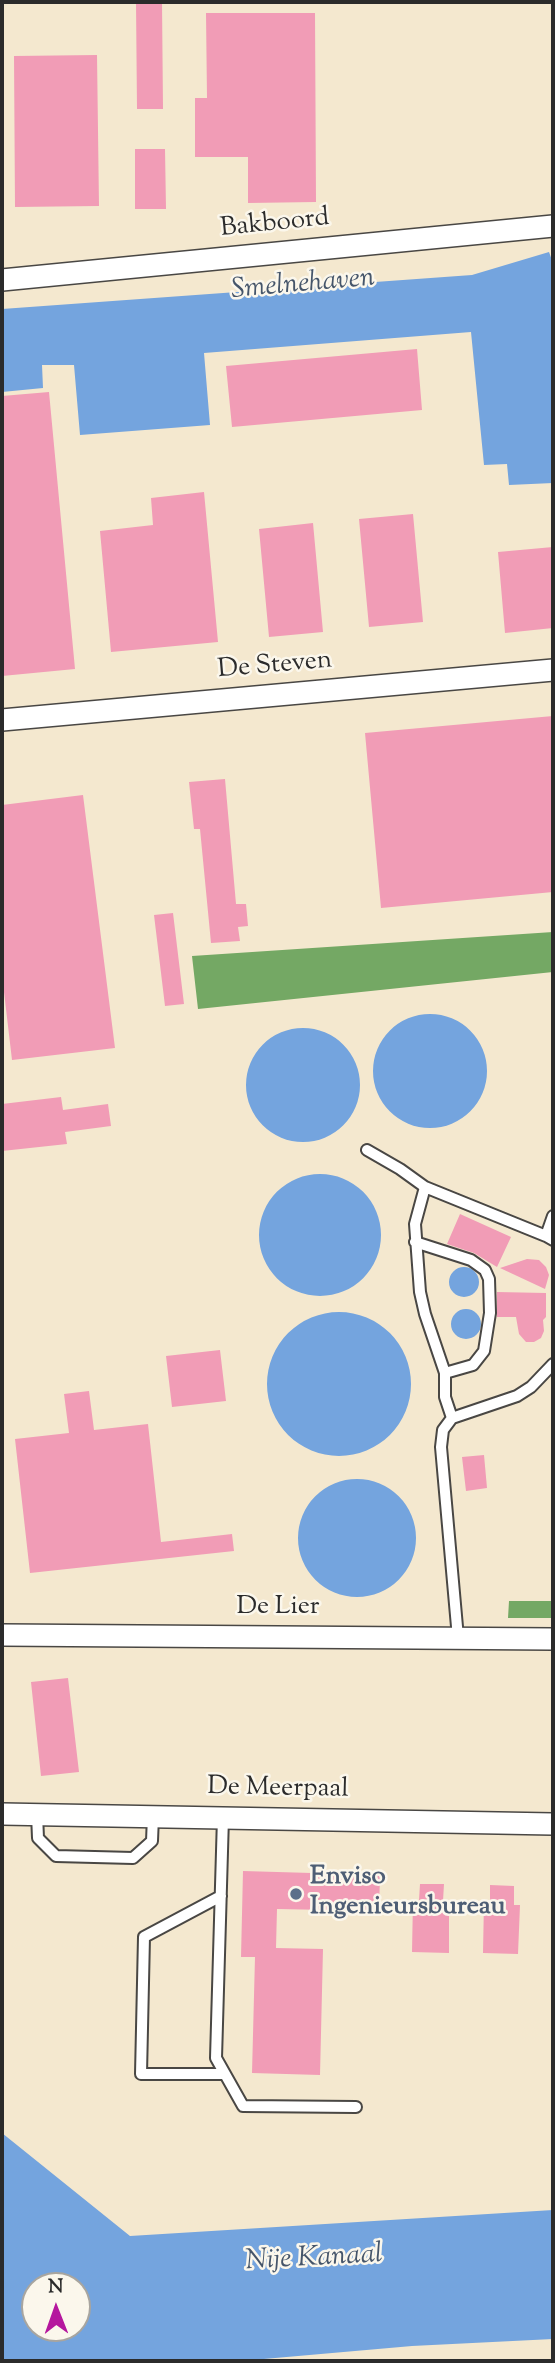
<!DOCTYPE html>
<style>
body{margin:0}
#map{position:relative;width:555px;height:2363px;overflow:hidden;background:#f4e8cf;font-family:"Sorts Mill Goudy",serif}
canvas{display:block}
.frame{position:absolute;inset:0;border:4px solid #2b2b2b;pointer-events:none}
.north{position:absolute;left:21px;top:2272px;width:70px;height:70px;box-sizing:border-box;background:#fbf7ec;border:2px solid #a8a59f;border-radius:50%;rotate:359deg;font-size:19px;font-weight:700;line-height:28px;text-align:center;color:#2b2b2b}
.north::after{content:'';display:block;margin:auto;width:24px;height:32px;background:#b5179e;clip-path:polygon(50% 0,100% 100%,50% 72%,0 100%)}
</style>
<div id="map">
<canvas width="555" height="2363"></canvas>
<div class="frame"></div>
<div class="north">N</div>
</div>
<script>
const ctx = document.querySelector('canvas').getContext('2d');
ctx.lineJoin = 'round';
function paint(path, color) {
  ctx.fillStyle = color;
  ctx.fill(path, 'evenodd');
}
function shape(rows) {
  const path = new Path2D();
  for (const r of rows) {
    if (r.length === 3) {
      path.moveTo(r[0] + r[2], r[1]);
      path.arc(r[0], r[1], r[2], 0, 2 * Math.PI);
      continue;
    }
    path.moveTo(r[0], r[1]);
    for (let i = 2; i < r.length; i += 2) path.lineTo(r[i], r[i + 1]);
  }
  return path;
}
function strokePath(path, color, width, dash) {
  ctx.strokeStyle = color;
  ctx.lineWidth = width;
  ctx.lineCap = dash ? 'butt' : 'round';
  ctx.setLineDash(dash || []);
  ctx.stroke(path);
}
function label(font, color, halo, rows, align = 'center') {
  ctx.font = font + ' "Sorts Mill Goudy",serif';
  ctx.lineWidth = 5;
  ctx.setLineDash([]);
  ctx.textBaseline = 'middle';
  ctx.strokeStyle = halo;
  ctx.fillStyle = color;
  for (const [text, x, y, turn = 0] of rows) {
    ctx.save();
    ctx.translate(x, y);
    ctx.rotate((+turn || 0) * Math.PI / 180);
    ctx.textAlign = isNaN(turn) ? turn : align;
    if (halo) ctx.strokeText(text, 0, 0);
    ctx.fillText(text, 0, 0);
    ctx.restore();
  }
}
paint(shape([
 [553,932,553,972,198,1009,192,956],
 [509,1601,553,1601,553,1618,508,1618]
]), '#74a864');
paint(shape([
 [549,252,553,263,553,483,509,485,507,464,484,465,471,332,204,353,210,425,80,435,74,365,42,365,43,388,2,392,2,309,472,275],
 [430,1071,57],
 [303,1085,57],
 [320,1235,61],
 [464,1282,15],
 [466,1324,15],
 [339,1384,72],
 [357,1538,59],
 [2,2133,130,2236,553,2210,553,2339,412,2346,241,2361,2,2361],
 [35,2286,77,2286,77,2328,35,2328]
]), '#74a4de');
paint(shape([
 [136,2,162,2,163,109,137,109],
 [206,13,315,13,316,202,248,203,248,157,195,157,195,98,207,98],
 [97,55,99,206,15,207,14,56],
 [135,149,165,149,166,209,135,209],
 [417,349,422,410,232,427,226,366],
 [49,392,75,669,2,676,2,396],
 [204,492,218,642,111,652,100,531,153,525,151,498],
 [413,514,423,622,369,627,359,519],
 [313,523,323,632,269,637,259,529],
 [553,547,553,628,505,633,498,552],
 [553,716,553,892,381,908,365,733],
 [225,779,236,904,246,904,248,926,238,927,240,941,211,943,200,829,194,829,189,782],
 [83,795,115,1048,12,1060,2,975,2,805],
 [173,913,184,1004,165,1006,154,915],
 [61,1097,63,1110,108,1104,111,1126,65,1132,67,1144,2,1151,2,1104],
 [460,1214,511,1237,497,1267,474,1253,447,1244],
 [527,1259,539,1260,546,1267,549,1275,545,1289,500,1268],
 [497,1292,546,1293,546,1317,543,1320,544,1331,541,1338,534,1342,526,1342,519,1334,516,1317,497,1317],
 [220,1350,226,1401,172,1407,166,1356],
 [89,1391,94,1430,148,1424,161,1542,232,1534,234,1551,30,1573,15,1439,69,1433,64,1394],
 [484,1455,487,1488,466,1491,462,1457],
 [68,1678,79,1772,41,1776,31,1682],
 [243,1871,380,1875,379,1911,277,1909,276,1948,323,1949,320,2075,252,2073,255,1957,241,1957],
 [420,1884,444,1884,443,1901,449,1901,449,1953,412,1952,413,1900,419,1900],
 [490,1885,514,1886,514,1905,520,1905,518,1954,483,1953,484,1901,490,1902]
]), '#f19cb6');
const lane = shape([
 [367,1150,400,1169,425,1187,546,1236],
 [425,1187,415,1224,420,1292,425,1314,445,1373,445,1397,452,1418],
 [553,1216,546,1236,553,1240],
 [415,1242,471,1260,485,1270,489,1279,490,1313,484,1351,473,1365,445,1373],
 [458,1638,441,1447,443,1430,452,1418,517,1396,531,1387,553,1364],
 [37,1814,38,1838,56,1856,133,1858,152,1841,153,1816],
 [223,1817,216,2058,243,2106,356,2107],
 [221,1896,144,1937,141,2074,224,2074]
]);
const street = shape([
 [2,280,553,226],
 [2,720,553,670],
 [2,1635,553,1639],
 [2,1814,553,1824]
]);
strokePath(lane, '#494744', 14);
strokePath(street, '#494744', 24);
strokePath(lane, '#fff', 10);
strokePath(street, '#fff', 21);
for (const [x, y, r, color] of [
 [296,1894,7,"#5c6f8a"]
]) {
  const dot = new Path2D();
  dot.arc(x, y, r, 0, 2 * Math.PI);
  ctx.fillStyle = color;
  ctx.fill(dot);
  strokePath(dot, '#fbf7ec', 2.5);
}
label('26px', '#2b2b2b', '#fbf7ec', [
 ["Bakboord",275,225,-6],
 ["De Steven",275,667,-5],
 ["De Lier",278,1609],
 ["De Meerpaal",278,1790,1]
]);
label('bold 26px', '#4e5e75', '#fbf7ec', [
 ["Enviso",310,1879],
 ["Ingenieursbureau",310,1909]
], 'left');
label('italic 28px', '#45556a', '#fbf7ec', [
 ["Smelnehaven",303,286,-5],
 ["Nije Kanaal",314,2260,-3]
]);
</script>
